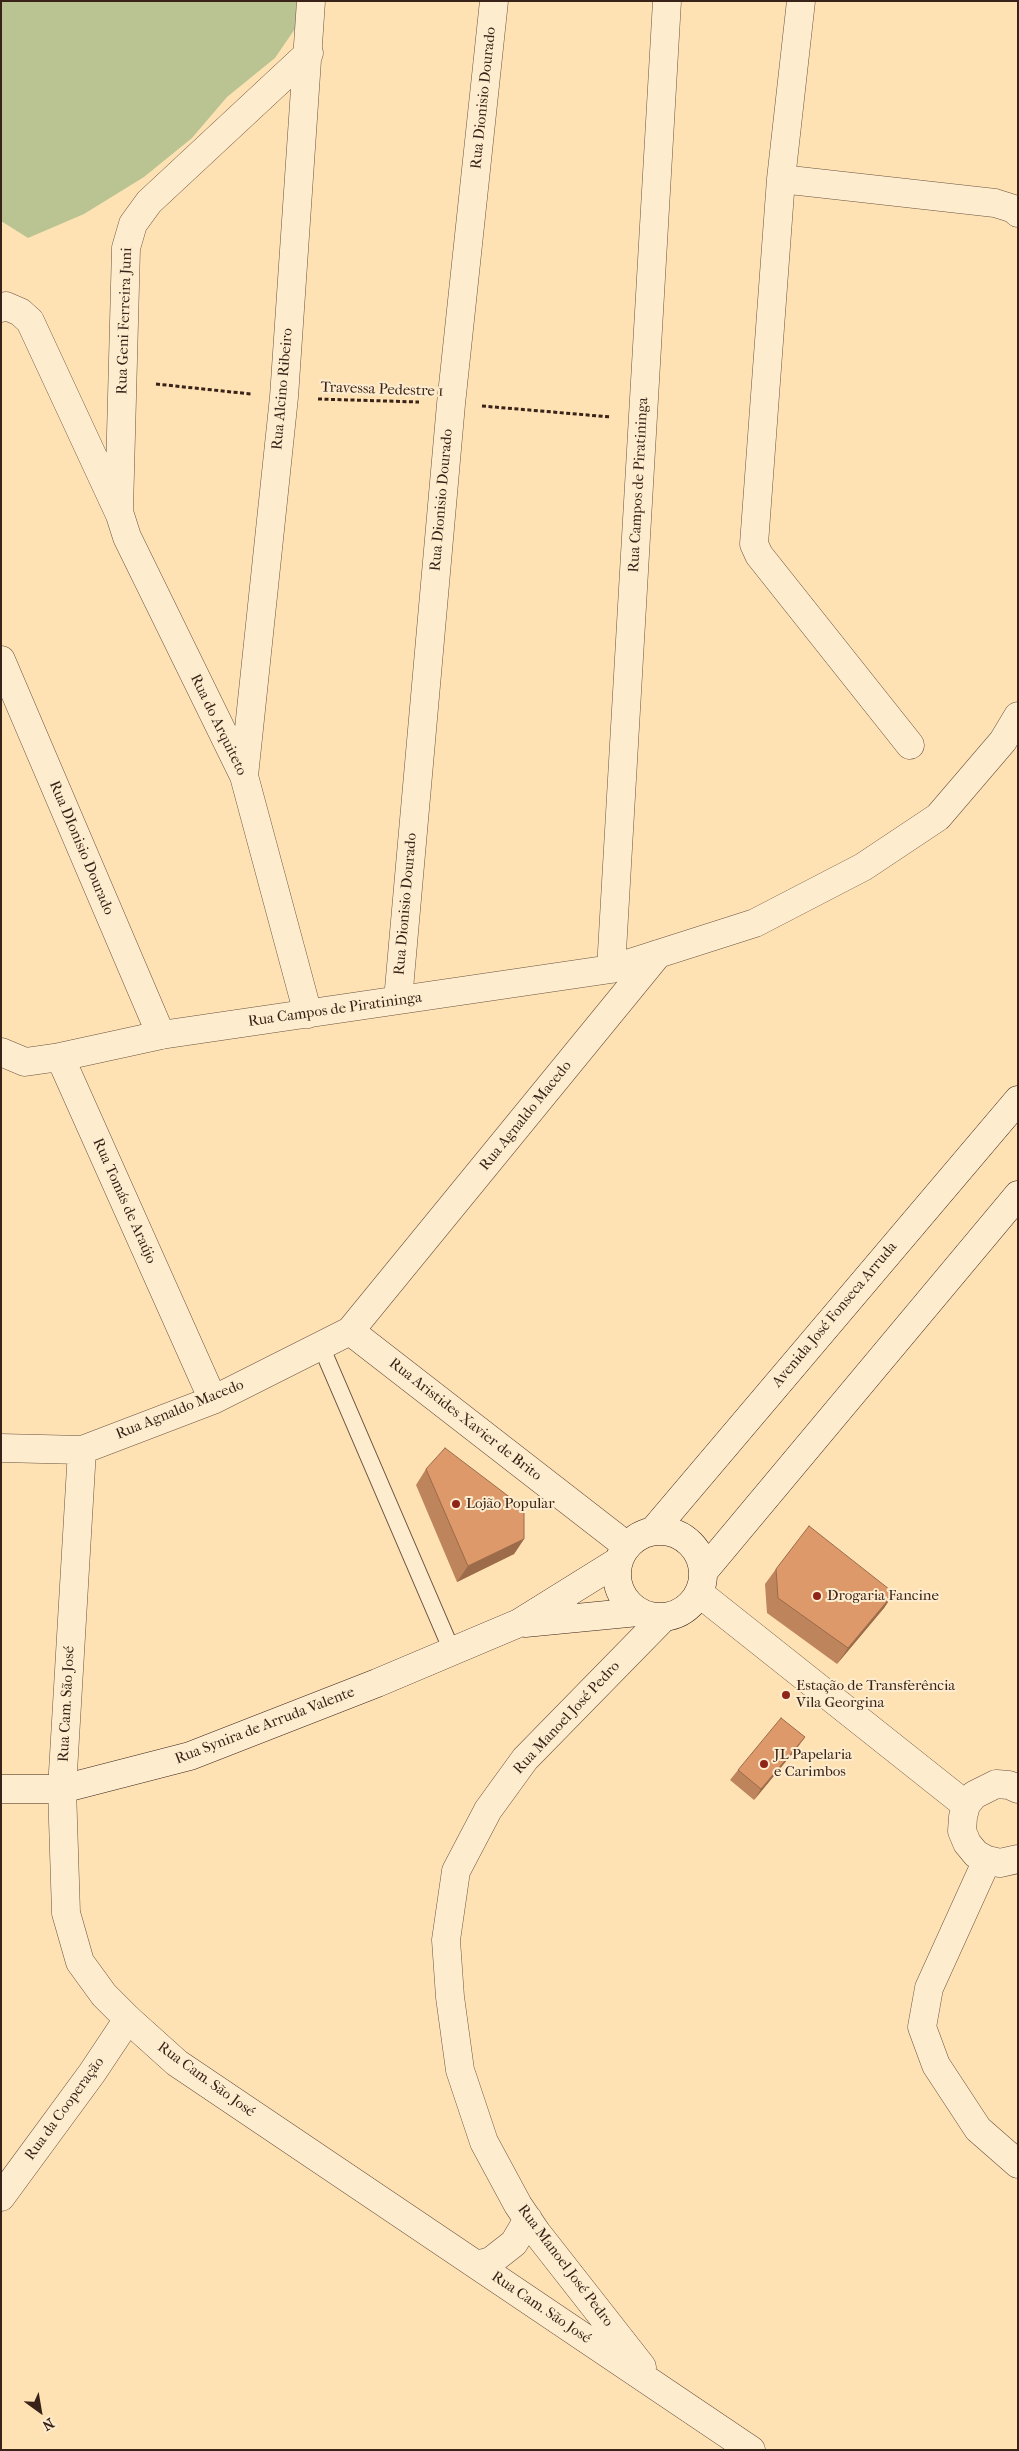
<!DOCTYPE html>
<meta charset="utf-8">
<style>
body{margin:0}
#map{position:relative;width:1019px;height:2451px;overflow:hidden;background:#fee2b4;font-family:"IM FELL French Canon",serif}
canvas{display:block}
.frame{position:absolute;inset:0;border:2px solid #392218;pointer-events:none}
.north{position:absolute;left:15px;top:2386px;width:50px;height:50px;-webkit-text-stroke:4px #feecce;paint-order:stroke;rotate:148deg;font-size:14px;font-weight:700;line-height:20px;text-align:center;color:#392218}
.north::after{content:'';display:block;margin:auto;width:18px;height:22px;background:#392218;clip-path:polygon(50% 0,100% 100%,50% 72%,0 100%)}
</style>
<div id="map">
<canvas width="1019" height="2451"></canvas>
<div class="frame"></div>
<div class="north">N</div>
</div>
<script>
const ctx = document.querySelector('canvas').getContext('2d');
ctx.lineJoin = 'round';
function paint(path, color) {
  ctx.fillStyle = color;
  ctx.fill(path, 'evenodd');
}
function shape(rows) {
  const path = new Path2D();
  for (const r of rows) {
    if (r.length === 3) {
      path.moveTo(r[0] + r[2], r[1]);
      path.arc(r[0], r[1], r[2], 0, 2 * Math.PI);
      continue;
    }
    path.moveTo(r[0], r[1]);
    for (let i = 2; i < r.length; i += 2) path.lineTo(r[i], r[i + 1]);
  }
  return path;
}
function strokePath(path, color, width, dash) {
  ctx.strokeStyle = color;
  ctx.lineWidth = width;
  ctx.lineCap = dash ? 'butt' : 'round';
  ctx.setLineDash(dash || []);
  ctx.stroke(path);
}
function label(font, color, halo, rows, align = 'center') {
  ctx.font = font + ' "IM FELL French Canon",serif';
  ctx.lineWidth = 4;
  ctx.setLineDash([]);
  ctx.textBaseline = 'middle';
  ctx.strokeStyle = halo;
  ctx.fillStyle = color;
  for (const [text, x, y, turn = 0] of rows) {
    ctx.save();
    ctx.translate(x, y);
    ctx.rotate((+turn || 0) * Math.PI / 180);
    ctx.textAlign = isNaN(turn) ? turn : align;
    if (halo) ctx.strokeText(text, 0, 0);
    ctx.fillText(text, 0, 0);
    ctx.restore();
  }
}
paint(shape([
 [1,1,314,1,275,58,227,97,192,138,144,177,84,214,28,238,1,221]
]), '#b9c492');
const service = shape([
 [321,1346,452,1651]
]);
const minor = shape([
 [801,1,781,179,754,544,759,555,910,745],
 [781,179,995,203,1014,209,1018,213],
 [1,308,6,306,20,312,30,321,120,515,127,537,244,776,308,1014],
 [119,509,126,248,133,224,149,202,309,53],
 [1,660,161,1035],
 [244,776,284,397,311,1],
 [611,969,667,1],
 [398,1000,451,404,494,1],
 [1,1052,25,1062,60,1057,213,1400],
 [60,1057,161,1035,611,969,755,923,863,867,938,817,1003,741,1018,716],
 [350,1331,627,1546],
 [1,1448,82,1450,213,1400,350,1331,658,954],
 [699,1593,966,1805],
 [62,1789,82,1450],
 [1018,1789,1009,1785,996,1784,974,1795,966,1805,963,1817,962,1831,967,1843,976,1854,987,1860,1000,1863,1018,1859],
 [987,1860,929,1988,922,2027,936,2065,978,2129,1018,2164],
 [1,2197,92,2073,128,2019]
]);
const tertiary = shape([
 [62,1789,66,1913,80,1962,104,1995,128,2019,177,2063,751,2450],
 [477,2265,491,2261,514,2243,528,2219],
 [642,2367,537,2233,518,2205,484,2142,460,2070,450,1997,446,1940,456,1871,488,1810,525,1759,663,1618]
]);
const secondary = shape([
 [660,1574,43],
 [653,1531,1018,1100],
 [704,1571,1018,1195],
 [525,1623,638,1612],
 [1,1789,62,1789,190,1756,377,1683,519,1623,617,1562]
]);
strokePath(service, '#6a523f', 18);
strokePath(minor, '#6a523f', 29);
strokePath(tertiary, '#6a523f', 29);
strokePath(secondary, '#392218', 29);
strokePath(shape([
 [156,384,251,394],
 [318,399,419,402],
 [482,406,611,417]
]), '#392218', 3, [4, 2.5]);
strokePath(service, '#feecce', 16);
strokePath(minor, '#feecce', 28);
strokePath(tertiary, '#feecce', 28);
strokePath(secondary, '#feecce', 28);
paint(shape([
 [426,1469,524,1539,514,1554,457,1582,416,1485],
 [776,1569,894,1593,884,1608,837,1664,767,1613,765,1584],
 [805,1737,797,1748,754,1800,730,1780,738,1770]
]), '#be845b');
paint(shape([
 [524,1539,514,1554,457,1582,468,1566],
 [894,1593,884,1608,837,1664,848,1648],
 [805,1737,797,1748,754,1800,761,1789]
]), '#9b6b4a');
const building = shape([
 [445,1448,524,1508,524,1539,468,1566,426,1469,445,1448],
 [809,1526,894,1593,848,1648,778,1598,776,1569,809,1526],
 [781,1718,805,1737,761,1789,738,1770,781,1718]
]);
paint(building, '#dd996a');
strokePath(building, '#9b6b4a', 1);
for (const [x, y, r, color] of [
 [456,1504,5,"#8f2418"],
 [817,1596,5,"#8f2418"],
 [786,1695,5,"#8f2418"],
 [764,1764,5,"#8f2418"]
]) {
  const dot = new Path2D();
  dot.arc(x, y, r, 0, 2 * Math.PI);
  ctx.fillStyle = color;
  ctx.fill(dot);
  strokePath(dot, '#feecce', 2);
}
label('15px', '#392218', '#feecce', [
 ["Rua Dionisio Dourado",484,98,-84],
 ["Rua Geni Ferreira Juni",125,321,-88],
 ["Rua Alcino Ribeiro",283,389,-85],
 ["Travessa Pedestre 1",382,390,2],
 ["Rua Campos de Piratininga",639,485,-87],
 ["Rua Dionisio Dourado",442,500,-85],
 ["Rua do Arquiteto",218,725,64],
 ["Rua DIonisio Dourado",81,848,67],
 ["Rua Dionisio Dourado",406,904,-85],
 ["Rua Campos de Piratininga",335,1010,-8],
 ["Rua Agnaldo Macedo",526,1116,-51],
 ["Rua Tomás de Araújo",124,1201,66],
 ["Avenida José Fonseca Arruda",835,1315,-50],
 ["Rua Agnaldo Macedo",180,1410,-22],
 ["Rua Aristides Xavier de Brito",465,1420,38],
 ["Rua Cam. São José",67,1704,-87],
 ["Rua Manoel José Pedro",567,1718,-47],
 ["Rua Synira de Arruda Valente",265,1726,-21],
 ["Rua Cam. São José",206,2080,36],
 ["Rua da Cooperação",65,2109,-54],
 ["Rua Manoel José Pedro",565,2266,53],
 ["Rua Cam. São José",541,2308,34]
]);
label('15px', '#392218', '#feecce', [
 ["Lojão Popular",466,1504],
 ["Drogaria Fancine",827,1596],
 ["Estação de Transferência",796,1686],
 ["Vila Georgina",796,1703],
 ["JL Papelaria",774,1755],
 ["e Carimbos",774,1772]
], 'left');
</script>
